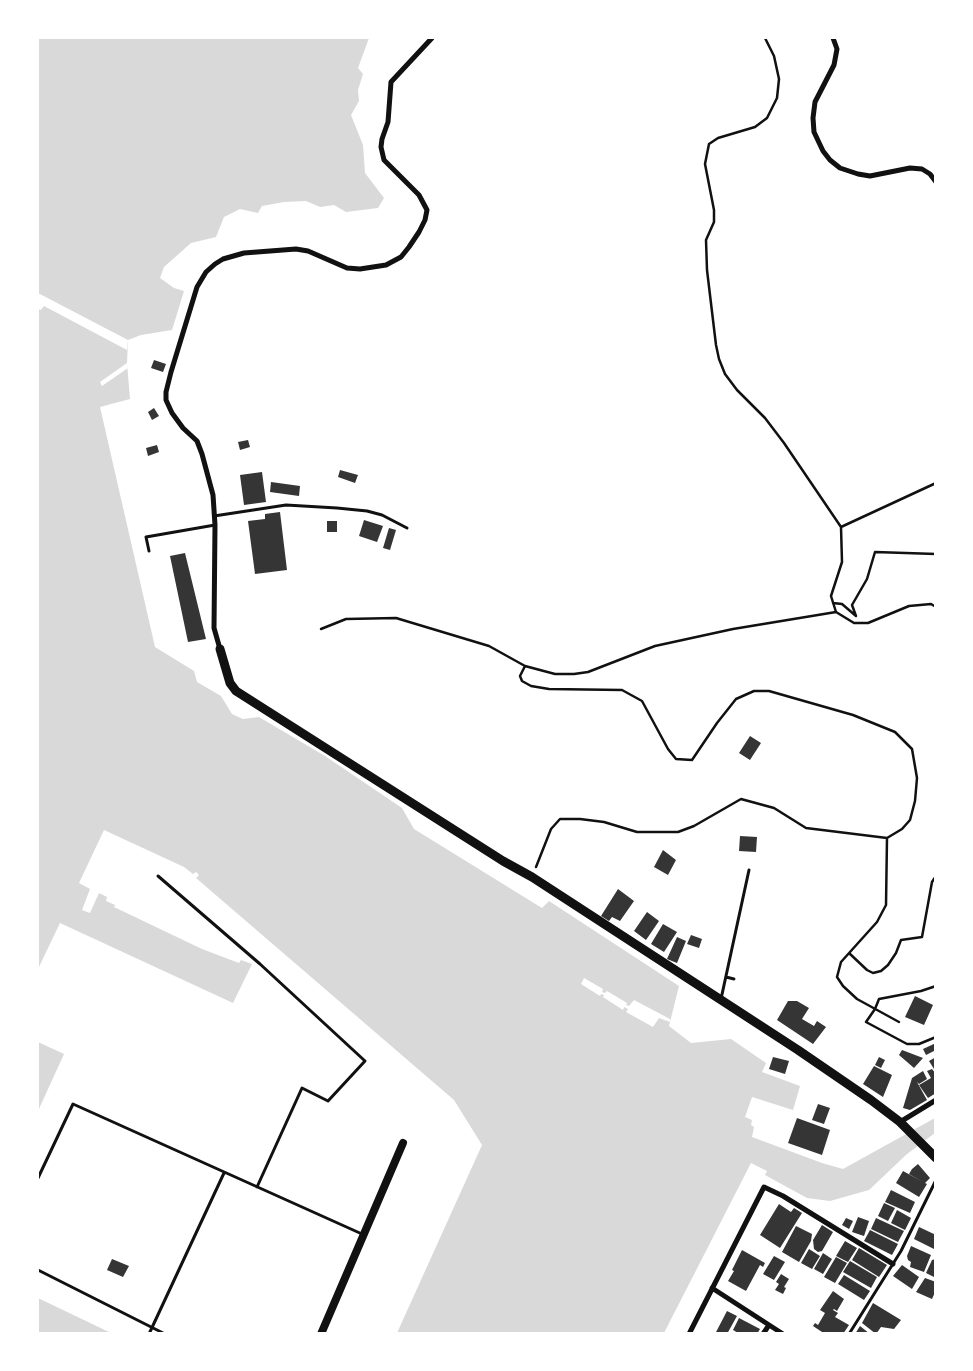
<!DOCTYPE html>
<style>
body{margin:0}
#map{position:relative;width:973px;height:1371px;overflow:hidden;background:#fff;font-family:"Nunito Sans",sans-serif}
canvas{display:block}
.frame{position:absolute;inset:0;border:39px solid #fff;pointer-events:none}
</style>
<div id="map">
<canvas width="973" height="1371"></canvas>
<div class="frame"></div>
</div>
<script>
const ctx = document.querySelector('canvas').getContext('2d');
ctx.lineJoin = 'round';
function paint(path, color) {
  ctx.fillStyle = color;
  ctx.fill(path, 'evenodd');
}
function shape(rows) {
  const path = new Path2D();
  for (const r of rows) {
    path.moveTo(r[0], r[1]);
    for (let i = 2; i < r.length; i += 2) path.lineTo(r[i], r[i + 1]);
  }
  return path;
}
function strokePath(path, color, width, dash) {
  ctx.strokeStyle = color;
  ctx.lineWidth = width;
  ctx.lineCap = dash ? 'butt' : 'round';
  ctx.setLineDash(dash || []);
  ctx.stroke(path);
}
paint(shape([
 [38,38,369,38,358,68,363,74,358,90,359,101,351,115,363,145,365,173,384,198,378,208,346,212,334,205,320,207,306,201,284,202,262,206,258,213,240,209,224,217,216,237,191,243,164,267,160,278,174,288,184,291,172,330,141,335,128,340,127,363,130,399,100,407,155,647,194,671,197,682,221,696,232,714,243,719,259,717,325,756,402,808,414,829,542,908,549,901,679,986,669,1026,691,1043,731,1039,766,1063,762,1072,800,1086,793,1110,752,1097,745,1117,752,1120,751,1125,754,1127,752,1137,822,1163,843,1169,935,1118,935,1133,907,1154,869,1190,830,1201,807,1198,765,1175,767,1171,751,1163,664,1333,397,1333,482,1145,454,1100,196,878,199,875,196,872,193,874,184,867,104,830,79,883,90,889,82,910,90,913,99,893,107,897,106,901,115,905,114,907,202,949,239,963,241,960,252,964,233,1003,60,923,38,969],
 [38,1042,64,1054,38,1111],
 [38,1298,111,1333,38,1333]
]), '#d9d9d9');
paint(shape([
 [38,293,128,340,127,350,44,306,41,310,38,309],
 [127,363,128,368,102,386,100,382],
 [584,978,603,989,602,992,605,993,607,991,627,1003,626,1005,629,1006,634,1000,670,1019,670,1022,659,1018,653,1027,626,1012,628,1009,624,1007,623,1010,603,997,604,995,601,994,600,996,581,984]
]), '#fff');
paint(shape([
 [154,360,166,364,163,372,151,368],
 [154,408,159,416,152,420,148,412],
 [248,440,250,447,240,450,238,442],
 [157,445,159,452,148,456,146,448],
 [340,470,358,475,355,483,338,477],
 [262,472,266,502,244,505,240,475],
 [271,482,300,486,299,496,270,492],
 [280,512,287,570,255,574,248,521,265,519,265,514],
 [364,520,383,526,377,542,359,536],
 [327,521,337,521,337,532,327,532],
 [389,528,396,530,390,550,383,548],
 [185,553,206,639,188,642,170,556],
 [750,736,761,743,750,760,739,753],
 [740,836,757,837,756,852,739,851],
 [663,850,676,860,668,875,654,867],
 [618,889,634,901,620,921,612,917,609,921,601,916],
 [647,912,659,921,646,940,634,931],
 [663,924,677,932,664,952,651,944],
 [691,935,702,939,699,948,687,944],
 [677,937,686,941,677,963,667,959],
 [915,996,933,1005,924,1025,905,1017],
 [788,1001,797,1001,809,1008,802,1019,814,1026,817,1021,826,1027,813,1044,777,1020],
 [936,1043,936,1050,926,1055,923,1049],
 [902,1050,923,1058,914,1068,899,1055],
 [773,1057,789,1061,785,1074,769,1069],
 [879,1057,885,1060,881,1068,875,1065],
 [936,1057,936,1068,934,1069,929,1061],
 [874,1066,892,1075,883,1097,863,1084],
 [932,1069,936,1074,936,1093,928,1098,919,1085,931,1078,927,1071],
 [923,1071,927,1079,919,1084,917,1082,927,1100,910,1110,903,1108,912,1078],
 [818,1104,830,1108,824,1124,812,1120],
 [797,1118,830,1130,822,1155,788,1143],
 [918,1164,930,1178,925,1183,927,1184,919,1197,896,1183,903,1171,923,1182,909,1174,912,1169],
 [891,1190,915,1202,910,1213,885,1202],
 [884,1203,895,1208,888,1221,878,1216],
 [779,1204,791,1212,794,1208,802,1213,780,1248,760,1235],
 [897,1210,911,1218,905,1230,891,1223],
 [858,1217,869,1221,864,1236,852,1232],
 [846,1218,853,1221,849,1229,842,1225],
 [876,1218,904,1231,898,1242,871,1229],
 [822,1225,833,1232,822,1251,818,1252,814,1249,813,1240],
 [796,1226,812,1234,811,1241,799,1262,782,1252],
 [919,1227,936,1235,936,1250,914,1239],
 [870,1230,898,1244,892,1255,864,1241],
 [845,1241,857,1248,848,1262,836,1256],
 [911,1246,931,1255,924,1272,910,1267,911,1262,908,1260,907,1256],
 [859,1248,887,1265,879,1277,852,1260],
 [809,1249,820,1256,812,1269,801,1263],
 [742,1250,765,1263,763,1267,760,1265,746,1291,728,1281,734,1271,732,1270],
 [823,1253,832,1259,823,1274,814,1269],
 [774,1256,785,1262,774,1280,763,1274],
 [836,1257,847,1263,835,1283,824,1277],
 [112,1259,129,1266,123,1277,107,1270],
 [936,1259,936,1278,926,1273,932,1260],
 [850,1261,877,1277,871,1288,843,1272],
 [902,1265,919,1277,912,1289,893,1276],
 [781,1274,789,1279,784,1287,786,1288,783,1294,775,1290,779,1284,776,1282],
 [844,1275,870,1291,864,1300,838,1284],
 [925,1278,936,1282,936,1290,932,1299,916,1292],
 [833,1291,844,1299,837,1311,834,1309,833,1310,838,1313,835,1317,849,1325,843,1334,825,1334,813,1326,815,1323,818,1325,825,1313,820,1310],
 [873,1303,901,1320,894,1329,881,1327,876,1334,862,1323],
 [727,1311,737,1316,727,1334,715,1334],
 [739,1318,760,1329,757,1334,740,1334,733,1330],
 [860,1326,870,1334,855,1334]
]), '#353535');
strokePath(shape([
 [765,38,774,56,779,79,777,98,767,118,755,127,718,138,709,144,705,164,714,210,714,222,706,240,707,270,716,345,719,359,725,374,737,390,765,418,784,443,841,527],
 [936,483,841,527,842,562,831,596,836,612,854,623,868,623,909,606,931,604,936,607],
 [833,603,842,604,856,616,852,605,867,579,875,552,936,554],
 [321,629,346,619,396,618,489,646,525,666],
 [887,838,886,905,877,922,841,962,837,977,843,986,857,999,899,1022],
 [536,867,551,829,560,819,580,819,604,822,637,832,678,832,694,826,741,799,774,808,806,828,887,838,902,829,910,820,915,801,917,778,912,749,895,732,853,715,769,691,754,691,736,699,717,723,692,760,676,759,668,749,642,701,622,690,549,689,531,686,522,681,520,676,525,666,555,674,574,674,588,672,655,646,733,629,836,612],
 [849,953,867,970,873,973,881,971,888,965,896,953,901,940,922,937,932,882,936,876],
 [936,986,921,991,879,999,875,1009,866,1022,907,1044,919,1044,936,1037]
]), '#111', 2.5);
strokePath(shape([
 [214,516,286,505,337,508,367,511,382,515,407,528],
 [149,551,146,537,215,525],
 [158,876,260,964,365,1061,328,1101,302,1088,257,1187],
 [726,977,734,979],
 [721,999,749,870],
 [38,1178,73,1104,362,1234],
 [38,1270,165,1334],
 [149,1334,224,1173],
 [849,1334,901,1251,936,1180]
]), '#111', 3);
strokePath(shape([
 [833,38,837,49,834,65,815,102,813,118,814,132,823,151,830,160,840,168,858,174,870,176,910,168,922,169,930,174,936,182],
 [220,649,214,628,215,525,213,495,202,454,197,441,183,428,172,413,166,400,166,392,171,372,197,287,206,272,215,264,223,259,244,253,296,249,308,251,347,268,360,269,386,265,401,257,409,247,419,232,425,220,427,210,419,195,384,160,381,147,382,139,388,122,391,82,432,38],
 [900,1122,936,1100],
 [712,1288,783,1334],
 [689,1334,764,1187,783,1196,893,1264],
 [763,1334,769,1325]
]), '#111', 5);
strokePath(shape([
 [321,1334,403,1143]
]), '#111', 8);
strokePath(shape([
 [220,649,230,683,236,691,503,861,532,877,798,1050,871,1100,900,1122,936,1158]
]), '#111', 9);
</script>
